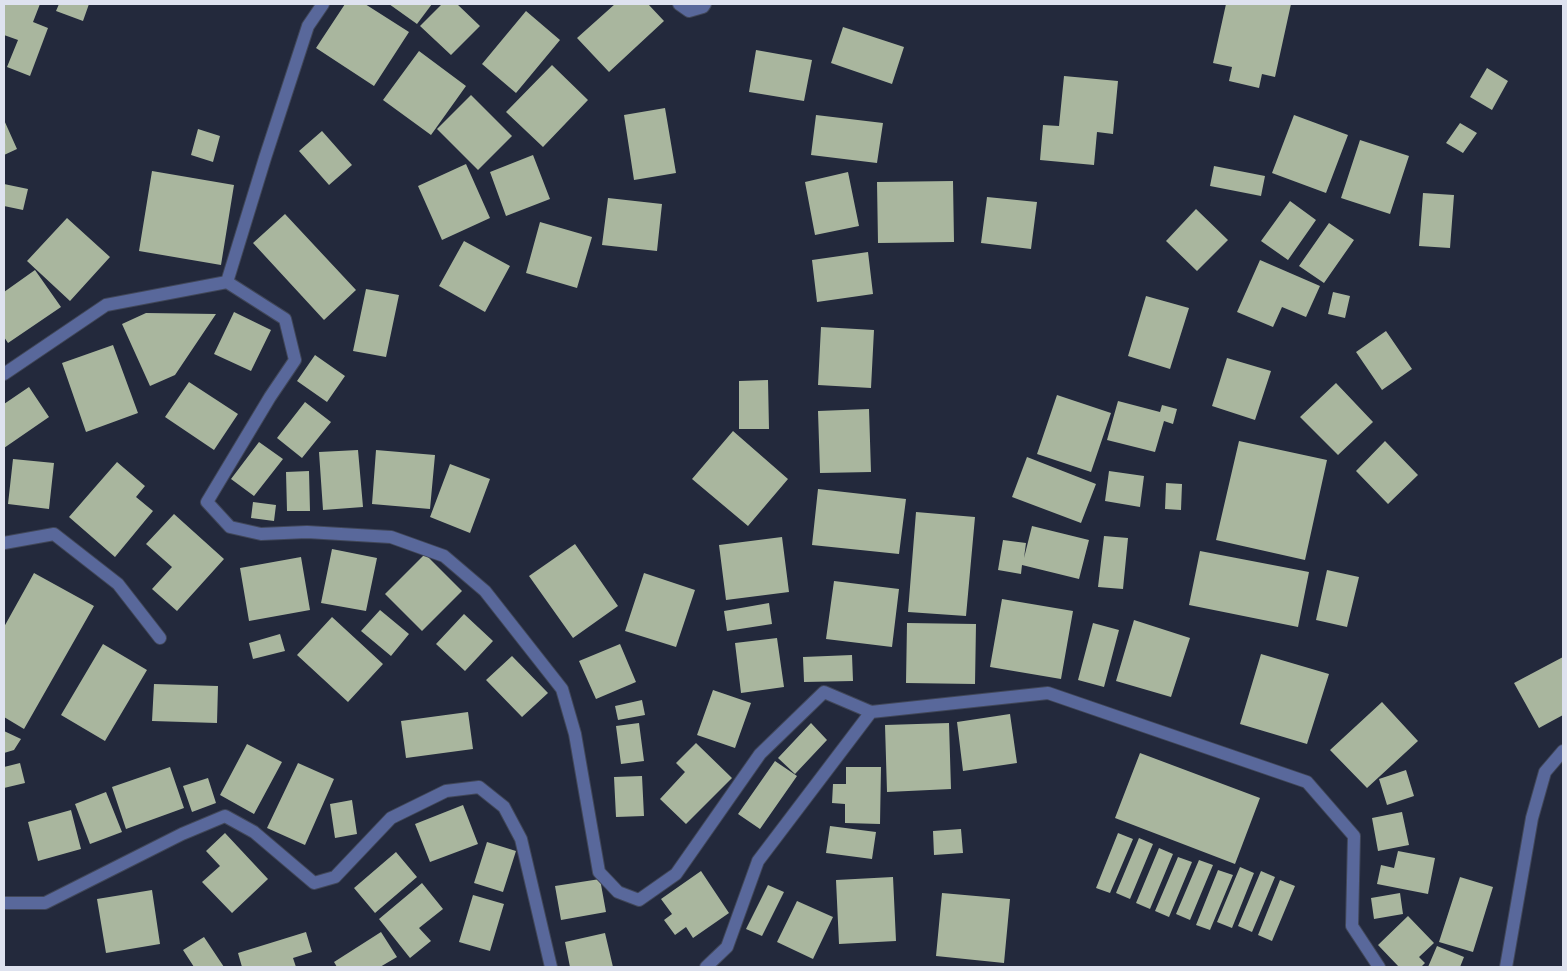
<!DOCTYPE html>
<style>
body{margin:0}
#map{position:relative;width:1567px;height:971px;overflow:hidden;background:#23293c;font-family:Arial,sans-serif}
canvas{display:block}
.frame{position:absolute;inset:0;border:5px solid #dee2ef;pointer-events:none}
</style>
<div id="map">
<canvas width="1567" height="971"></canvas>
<div class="frame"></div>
</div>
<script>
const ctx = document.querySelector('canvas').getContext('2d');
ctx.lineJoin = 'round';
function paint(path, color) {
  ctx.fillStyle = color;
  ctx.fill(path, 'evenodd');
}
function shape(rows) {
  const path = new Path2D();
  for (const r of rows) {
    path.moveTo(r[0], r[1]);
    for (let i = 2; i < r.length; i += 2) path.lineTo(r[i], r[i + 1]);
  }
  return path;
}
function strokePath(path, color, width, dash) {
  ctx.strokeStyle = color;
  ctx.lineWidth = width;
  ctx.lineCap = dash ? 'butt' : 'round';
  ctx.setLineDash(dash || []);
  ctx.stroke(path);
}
paint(shape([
 [4,4,40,4,33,22,48,28,30,76,7,67,18,40,4,35],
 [59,4,89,4,83,21,56,11],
 [345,4,365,4,409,32,374,86,316,48],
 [389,4,432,4,417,24],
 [442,4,457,4,480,26,451,55,420,26],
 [615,4,648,4,664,21,609,72,577,38],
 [1226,4,1291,4,1275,77,1262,74,1259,88,1229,81,1232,67,1213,63],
 [526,11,560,40,516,93,482,64],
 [843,27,904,47,892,84,831,63],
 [756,50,812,60,804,101,749,92],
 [419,51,466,86,431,135,383,100],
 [552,65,588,100,543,147,506,112],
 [1487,68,1508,81,1492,110,1470,97],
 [1064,76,1118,81,1113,134,1097,132,1094,165,1040,160,1043,125,1059,126],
 [471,95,512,136,478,170,437,129],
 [665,108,676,173,634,180,624,115],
 [816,115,883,123,877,163,811,155],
 [1294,115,1348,135,1326,193,1272,173],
 [4,120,17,149,4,155],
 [1460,123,1477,133,1463,153,1446,143],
 [198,129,220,136,213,162,191,155],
 [322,131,352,165,329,185,299,151],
 [1360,140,1409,156,1390,214,1341,198],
 [533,155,550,199,506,216,490,172],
 [466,164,490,218,442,240,418,186],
 [1214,166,1265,176,1261,196,1210,186],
 [152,171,234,185,221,265,139,251],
 [848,172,859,226,815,235,805,182],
 [953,181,954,242,878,243,877,182],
 [4,184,28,189,23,210,4,206],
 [1423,193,1454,195,1450,248,1419,246],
 [987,197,1037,202,1031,249,981,243],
 [608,198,662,204,657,251,602,245],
 [1290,201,1316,220,1288,260,1261,241],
 [1196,209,1228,240,1197,271,1166,241],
 [285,214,356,290,324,320,253,243],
 [67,218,110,257,70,301,27,261],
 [540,222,592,237,577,288,526,273],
 [1329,223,1354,240,1324,283,1299,266],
 [464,241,510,266,485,312,439,286],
 [868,252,873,294,817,302,812,260],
 [1260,260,1320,286,1306,317,1282,307,1273,327,1237,312],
 [35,270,61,307,8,343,4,337,4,292],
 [366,289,399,295,386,357,353,351],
 [1333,292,1350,296,1345,318,1328,314],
 [1146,296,1189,308,1170,369,1128,356],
 [234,312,271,330,251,371,214,354],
 [146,313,216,314,175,375,150,386,122,324],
 [821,327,874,330,871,388,818,385],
 [1386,331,1412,369,1382,390,1356,352],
 [113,345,138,413,86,432,62,363],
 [315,355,345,376,327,402,297,381],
 [1227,358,1271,371,1255,420,1212,406],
 [768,380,769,429,739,429,739,381],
 [189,382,238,414,214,450,165,417],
 [1336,383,1373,422,1338,455,1300,417],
 [29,387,49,417,4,448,4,404],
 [1057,395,1111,413,1091,472,1037,454],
 [1118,401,1160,412,1162,405,1177,409,1173,424,1164,421,1155,452,1107,440],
 [305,402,331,422,302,458,277,438],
 [869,409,871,472,820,473,818,411],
 [733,431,788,479,748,526,692,479],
 [1239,441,1327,460,1305,560,1216,540],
 [1385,441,1418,475,1388,504,1356,471],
 [259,442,283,459,254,496,231,479],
 [358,450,363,507,323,510,319,452],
 [376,450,435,455,430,509,372,504],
 [1027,457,1096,484,1081,523,1012,497],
 [13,459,54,463,49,509,8,504],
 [117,462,145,486,136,497,153,511,115,557,69,517],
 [450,464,490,479,470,533,430,517],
 [309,471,310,511,287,511,286,472],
 [1109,471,1144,476,1140,507,1105,501],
 [1166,483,1182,484,1181,510,1165,509],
 [818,489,906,499,899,554,812,545],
 [253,502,276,505,274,521,251,518],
 [916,512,975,517,966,616,908,612],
 [174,514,224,559,177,611,152,589,172,567,146,544],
 [1032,526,1089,540,1079,579,1022,565,1021,574,998,570,1003,540,1026,543,1024,558],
 [1104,536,1128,538,1123,589,1098,587],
 [782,537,789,592,726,600,719,545],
 [575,544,618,606,573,638,529,576],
 [332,549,377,558,366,611,321,603],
 [1200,551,1309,572,1298,627,1189,605],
 [425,554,462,591,422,631,385,594],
 [301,557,310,610,249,621,240,568],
 [1327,570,1359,577,1347,627,1316,620],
 [34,573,94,606,24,729,4,717,4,627],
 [644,573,695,590,676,647,625,631],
 [834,581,899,589,892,647,826,639],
 [1002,599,1073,611,1061,679,990,667],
 [769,603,772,624,727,631,724,611],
 [380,610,409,634,391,656,361,631],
 [464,614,493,641,465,671,436,644],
 [332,617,383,664,348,702,297,655],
 [1134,620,1190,638,1171,697,1116,681],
 [907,623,976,624,975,684,906,683],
 [1093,623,1119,630,1104,687,1078,680],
 [280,634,285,651,253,659,249,643],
 [777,638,784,687,741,693,735,643],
 [103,644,147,670,105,741,61,715],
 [620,644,636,682,596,699,579,661],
 [1261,654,1329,674,1307,744,1240,724],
 [852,655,853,681,804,682,803,657],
 [512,656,548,693,522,717,486,680],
 [1563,657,1563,715,1539,728,1514,683],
 [154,684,218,686,217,723,152,721],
 [713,690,751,703,735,748,697,735],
 [642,700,645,715,618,720,615,706],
 [1382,702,1418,741,1367,788,1330,750],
 [468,712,473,749,406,758,401,721],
 [1010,714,1017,763,963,771,957,722],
 [639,723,644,761,621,764,616,726],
 [811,723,827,740,795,774,778,758],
 [949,723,951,789,887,792,885,725],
 [4,731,21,739,14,750,4,753],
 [696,743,732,778,686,824,660,799,685,772,676,763],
 [247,744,282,762,254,814,220,795],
 [1140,753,1260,798,1235,864,1115,818],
 [775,761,797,776,760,829,738,814],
 [20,763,25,783,4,788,4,767],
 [298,763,334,779,305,845,267,828],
 [170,767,184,808,126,829,112,787],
 [846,767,881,767,880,824,845,823,845,804,832,803,833,784,846,784],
 [1406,770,1414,796,1387,805,1379,779],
 [642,776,644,816,616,817,614,777],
 [208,778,216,803,192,812,183,786],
 [106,792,122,832,90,844,75,804],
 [352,800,357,834,335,838,330,804],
 [463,805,478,844,430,862,415,824],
 [71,810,81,849,38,861,28,822],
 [1402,812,1409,845,1378,851,1372,818],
 [830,826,876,832,872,859,826,853],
 [961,829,963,853,934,855,933,831],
 [225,833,268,879,232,913,202,882,220,866,206,851],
 [1118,833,1133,839,1110,893,1096,888],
 [1139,838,1153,844,1130,899,1116,893],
 [487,842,516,851,503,892,474,883],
 [1159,848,1173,854,1150,909,1136,903],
 [1398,851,1435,858,1428,894,1377,884,1381,865,1394,868],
 [396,852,417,877,375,913,354,888],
 [1178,857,1192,862,1169,917,1155,911],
 [1199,860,1213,865,1190,920,1176,914],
 [1240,867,1254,873,1232,928,1217,922],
 [1218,870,1233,875,1210,930,1196,925],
 [701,871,729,913,693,938,686,927,675,935,664,920,672,914,661,899],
 [1261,871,1275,877,1252,932,1238,926],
 [893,877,896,941,839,944,836,880],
 [1460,877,1493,887,1473,952,1439,942],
 [600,879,606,912,561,920,555,886],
 [1280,880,1295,886,1272,941,1258,935],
 [422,883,443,909,419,928,431,941,410,958,379,919],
 [768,885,784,892,762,936,746,929],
 [152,890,160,944,106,953,97,899],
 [942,893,1010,899,1004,963,936,956],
 [1400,893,1403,914,1374,919,1371,898],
 [473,895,504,904,490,951,459,942],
 [797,901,833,917,813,959,777,942],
 [1408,916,1434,943,1419,957,1425,963,1421,967,1399,967,1378,945],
 [306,932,312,952,293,958,296,967,242,967,238,953],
 [381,932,397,957,380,967,337,967,334,962],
 [605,933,613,967,570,967,565,942],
 [204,937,224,967,194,967,183,950],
 [1437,946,1464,957,1460,967,1428,967]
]), '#a9b69e');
const minor = shape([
 [679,4,689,11,703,7,705,4],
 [227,282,265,158,308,26,323,4],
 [4,374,106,305,227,282,285,319,295,360,270,397,207,502,230,527,261,534,307,532,391,537,444,556,485,591,562,689,575,734,599,872,618,892,639,900,676,874,760,754,824,692,871,712,1048,693,1307,782,1354,836,1352,926,1379,967],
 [4,543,54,534,118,584,160,638],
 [4,903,45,903,182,834,225,816,254,832,314,883,335,877,391,818,446,791,479,787,504,807,521,839,551,967],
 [706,967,727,947,758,861,871,712],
 [1506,967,1532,818,1545,772,1563,751]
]);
strokePath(minor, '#414759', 14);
strokePath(minor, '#59689b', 12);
</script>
